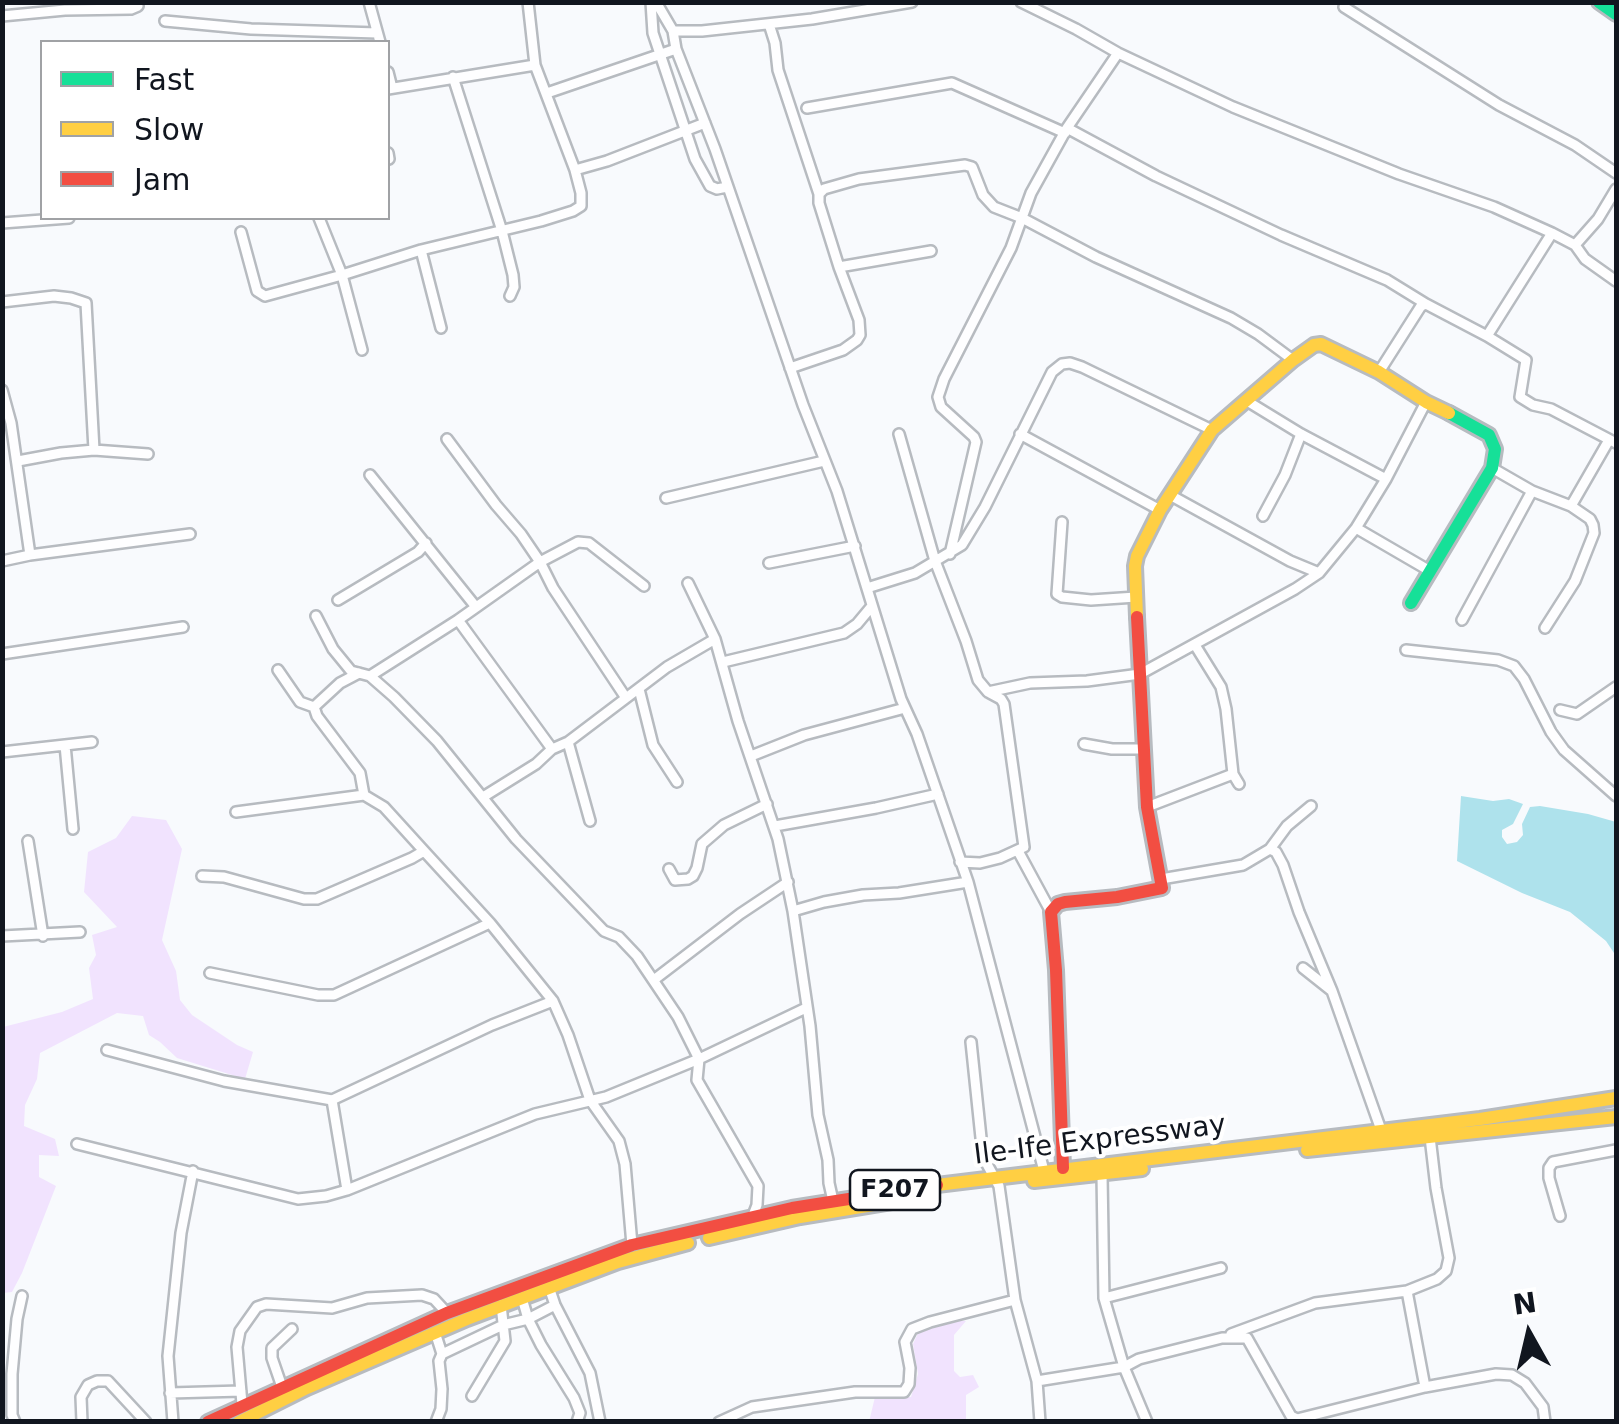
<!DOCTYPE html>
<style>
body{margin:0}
#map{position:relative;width:1619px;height:1424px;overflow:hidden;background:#f8fafd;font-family:"DejaVu Sans",sans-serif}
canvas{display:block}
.frame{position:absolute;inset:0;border:5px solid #11161f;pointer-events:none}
.legend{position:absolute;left:40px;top:40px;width:350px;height:180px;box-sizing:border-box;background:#fff;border:2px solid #a0a2a5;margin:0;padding:12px 18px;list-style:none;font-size:30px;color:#11161f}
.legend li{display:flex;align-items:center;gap:20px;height:50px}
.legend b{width:50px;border:2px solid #a0a2a5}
.north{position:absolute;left:1479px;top:1284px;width:100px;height:100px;-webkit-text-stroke:8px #fff;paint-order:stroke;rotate:352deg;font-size:28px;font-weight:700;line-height:40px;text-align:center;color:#11161f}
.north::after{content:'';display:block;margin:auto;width:35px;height:45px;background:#11161f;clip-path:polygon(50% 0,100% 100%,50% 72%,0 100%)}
</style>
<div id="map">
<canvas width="1619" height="1424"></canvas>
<div class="frame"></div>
<ul class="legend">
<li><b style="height:12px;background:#16e098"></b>Fast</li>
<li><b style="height:12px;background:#ffcf43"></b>Slow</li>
<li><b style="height:12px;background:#f24e42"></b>Jam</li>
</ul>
<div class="north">N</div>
</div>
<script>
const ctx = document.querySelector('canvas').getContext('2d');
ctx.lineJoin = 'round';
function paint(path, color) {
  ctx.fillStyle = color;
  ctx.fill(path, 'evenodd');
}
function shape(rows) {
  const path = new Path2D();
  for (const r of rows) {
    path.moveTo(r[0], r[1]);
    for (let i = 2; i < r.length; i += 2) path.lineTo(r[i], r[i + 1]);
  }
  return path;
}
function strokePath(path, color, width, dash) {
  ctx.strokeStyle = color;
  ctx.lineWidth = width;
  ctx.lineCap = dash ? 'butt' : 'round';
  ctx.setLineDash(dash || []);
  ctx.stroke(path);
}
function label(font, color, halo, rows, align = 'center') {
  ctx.font = font + ' "DejaVu Sans",sans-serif';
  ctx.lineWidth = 8;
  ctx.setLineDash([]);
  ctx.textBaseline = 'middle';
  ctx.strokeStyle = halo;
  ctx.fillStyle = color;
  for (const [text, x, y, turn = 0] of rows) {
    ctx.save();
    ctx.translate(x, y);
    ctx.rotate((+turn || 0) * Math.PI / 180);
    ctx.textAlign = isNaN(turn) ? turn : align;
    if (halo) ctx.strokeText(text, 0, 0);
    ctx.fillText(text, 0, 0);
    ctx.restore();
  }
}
paint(shape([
 [132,816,166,820,182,849,162,940,176,971,180,1000,192,1015,237,1045,253,1052,245,1079,177,1058,160,1042,149,1035,143,1016,117,1013,40,1053,37,1079,25,1105,24,1126,55,1139,59,1156,39,1155,39,1177,56,1186,22,1273,12,1292,3,1293,3,1027,62,1012,93,999,89,968,96,955,92,935,117,927,84,892,88,852,116,838],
 [948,1321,966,1321,954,1335,954,1371,960,1377,973,1375,979,1387,966,1395,966,1421,869,1422,875,1397,911,1397,918,1374,913,1344,919,1331]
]), '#f1e3fe');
paint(shape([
 [1461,796,1493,801,1509,799,1523,804,1513,824,1502,830,1502,837,1507,844,1517,842,1523,835,1522,824,1530,807,1540,806,1588,814,1616,822,1616,956,1606,941,1570,912,1522,893,1457,861]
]), '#aee2ec');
const street = shape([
 [369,2,380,42],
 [651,2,653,33,695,159,710,186,717,189,727,187],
 [656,2,673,31,676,49,715,149,803,405,837,491,901,699,917,734,968,882,1044,1171],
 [1021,2,1076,29,1118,53,1233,107,1399,174,1494,207,1552,233,1575,245,1585,259,1616,281],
 [1344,7,1499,105,1575,145,1616,173],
 [2,16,65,10,131,9,138,6,137,2],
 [165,21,251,29,377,33],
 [769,24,775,43,778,70,819,194],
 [673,31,702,31,812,19,912,2],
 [388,72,392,88],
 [453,77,502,231,513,275,514,287,510,296],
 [388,89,535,65,528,2],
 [547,93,676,49],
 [807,108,952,83,1065,133],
 [1067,128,1156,176,1281,235,1387,280,1426,304],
 [388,153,389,159],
 [575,170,607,161,705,123],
 [2,223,69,218],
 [241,232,257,291,265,296,342,275,319,218],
 [1575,245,1598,219,1616,189],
 [421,250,441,328],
 [931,251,839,267,819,203,819,194,824,189,859,179,965,165,972,167,983,195,994,207,1022,218,1096,257,1231,318,1258,334,1293,360],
 [2,302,54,296,71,298,86,303,94,450],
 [1487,336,1526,360,1520,397,1533,405,1551,409,1616,443],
 [362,350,342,275,421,250,541,221,573,211,581,206,581,193,575,170,535,65],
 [790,368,843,350,857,340,860,335,859,320,839,267],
 [1379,372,1421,306,1426,304,1487,336,1552,233],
 [2,390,11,423,30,555],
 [1247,401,1301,434,1386,479],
 [899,434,935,561,966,641,978,680,988,692,1030,683,1087,681,1140,674,1295,589,1319,573,1356,528,1386,479,1426,402],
 [1020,434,1160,510],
 [447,439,496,505,521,534,540,562,553,588,626,698],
 [18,461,61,453,94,450,148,454],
 [1492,468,1532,491,1571,506,1590,519,1593,525,1594,533,1575,581,1545,628],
 [370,475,476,607],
 [1170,495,1290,561,1319,573],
 [666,498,824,461],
 [1571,506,1609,440],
 [1263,516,1285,475,1301,434],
 [1062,522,1057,594,1062,597,1091,600,1136,597],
 [1356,528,1430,571],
 [950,554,976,442,974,437,941,407,938,397,944,379,1011,248,1031,193,1067,128,1118,53],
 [2,561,30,555,190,534],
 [769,563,855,546],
 [688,583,715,639,738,721,778,839,793,911,810,1026,818,1115,828,1160,829,1183,833,1201],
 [867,588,915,573,962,545,985,507,1052,372,1062,364,1070,363,1082,367,1212,430],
 [338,600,418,552,426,543],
 [458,620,540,562,578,542,589,543,644,586],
 [1462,620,1532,491],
 [1195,645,1221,687,1226,709,1233,774,1239,784],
 [1406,650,1498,660,1514,666,1524,679,1551,732,1564,750,1616,796],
 [2,654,183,627],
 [723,662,844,633,857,624,872,606],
 [278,670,300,702,314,707],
 [359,673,340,683,314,707,317,716,360,773,364,795],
 [370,676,458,620,552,749],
 [639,689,653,745,677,782],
 [1560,710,1577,714,1616,687],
 [568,742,590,821],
 [1084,744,1112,749,1144,749],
 [65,745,73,829],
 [2,752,92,742],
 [751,756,804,735,905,708],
 [483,797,536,764,552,749,568,742,667,667,715,639],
 [1147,807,1233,774],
 [236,812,364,795,384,807,424,851,490,923,553,1001,568,1035,590,1100,619,1141,625,1164,632,1245],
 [775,826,876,808,938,794],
 [28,841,43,936],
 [1270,849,1287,826,1311,806],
 [1018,851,1051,912],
 [960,862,980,863,1000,858,1024,847,1004,704,1001,699,988,692],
 [669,869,675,880,688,879,693,876,697,868,702,844,724,825,767,804],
 [202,876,224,877,304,899,317,899,412,858,424,851],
 [1161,879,1243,865,1270,849,1276,852,1283,865,1299,912,1332,991],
 [793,911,824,902,863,895,899,893,968,882],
 [2,936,80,932],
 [1303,968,1332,991,1381,1130],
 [210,973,318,995,334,995,490,923],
 [655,979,740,914,788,882],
 [971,1042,983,1157,999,1186,1015,1300,1037,1381,1040,1422],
 [107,1050,224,1081,332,1100,492,1025,553,1001],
 [332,1100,347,1190],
 [77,1144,298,1199,326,1196,347,1190,535,1114,606,1097,699,1059,678,1017,637,956,619,937,604,931,516,839,437,741,394,697,370,676,351,671,333,649,316,616],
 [1102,1175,1104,1298,1124,1367,1147,1422],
 [1560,1216,1549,1178,1549,1168,1553,1162,1616,1150],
 [752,1218,757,1205,758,1186,697,1080,699,1059,806,1008],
 [549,1287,555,1305,590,1373,600,1422],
 [522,1298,528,1319,541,1345,574,1398,580,1413,577,1422],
 [1104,1298,1221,1268],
 [435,1332,442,1354,439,1361,442,1389,441,1409,436,1422],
 [1231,1334,1315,1303,1407,1291],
 [442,1354,503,1325,528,1319,555,1305],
 [1037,1381,1124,1367,1139,1359,1222,1338,1247,1338,1291,1416,1297,1419,1425,1387,1496,1374,1512,1375,1525,1383,1543,1407,1545,1422],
 [282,1387,272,1358,272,1348,292,1329],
 [1425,1387,1407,1291,1437,1279,1446,1271,1449,1258,1436,1188,1430,1137],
 [170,1393,241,1391],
 [472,1396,505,1341,501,1305],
 [242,1404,237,1347,240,1331,257,1307,266,1304,332,1308,367,1298,422,1295,434,1299,447,1313],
 [15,1422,12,1415,12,1374,17,1319,22,1296],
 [82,1422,81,1397,88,1385,97,1381,108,1381,146,1422],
 [173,1422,168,1356,181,1233,193,1171],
 [719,1422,752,1407,855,1392,904,1392,909,1384,910,1368,905,1342,912,1329,930,1322,1015,1300]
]);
const fast = shape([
 [1599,2,1616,14],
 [1411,603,1492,468,1495,449,1489,435,1449,413]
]);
const slow = shape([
 [1137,617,1135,566,1137,556,1160,510,1212,430,1293,360,1314,345,1321,344,1379,372,1426,402,1449,413],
 [1307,1150,1616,1117],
 [1034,1181,1142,1169],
 [937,1185,1480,1119,1616,1098],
 [709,1238,800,1217,928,1196],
 [239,1422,307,1388,467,1319,618,1262,688,1243]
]);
const jam = shape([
 [1063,1168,1056,970,1051,912,1058,904,1065,902,1117,897,1162,888,1147,807,1137,617],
 [208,1422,447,1313,632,1245,792,1208,937,1185]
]);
strokePath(street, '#b7bbc0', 14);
strokePath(fast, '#b7bbc0', 18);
strokePath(slow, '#b7bbc0', 18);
strokePath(jam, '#b7bbc0', 18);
strokePath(street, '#fefeff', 9);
strokePath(fast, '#16e098', 12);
strokePath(slow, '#ffcf43', 12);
strokePath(jam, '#f24e42', 12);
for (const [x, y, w] of [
 [895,1190,90]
]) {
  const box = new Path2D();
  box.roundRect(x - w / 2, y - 20, w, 40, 8);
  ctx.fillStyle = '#fff';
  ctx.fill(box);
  strokePath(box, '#11161f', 2.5);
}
label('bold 25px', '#11161f', null, [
 ["F207",895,1190]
]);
label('28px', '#11161f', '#fff', [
 ["Ile-Ife Expressway",1100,1141,-7]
]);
</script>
